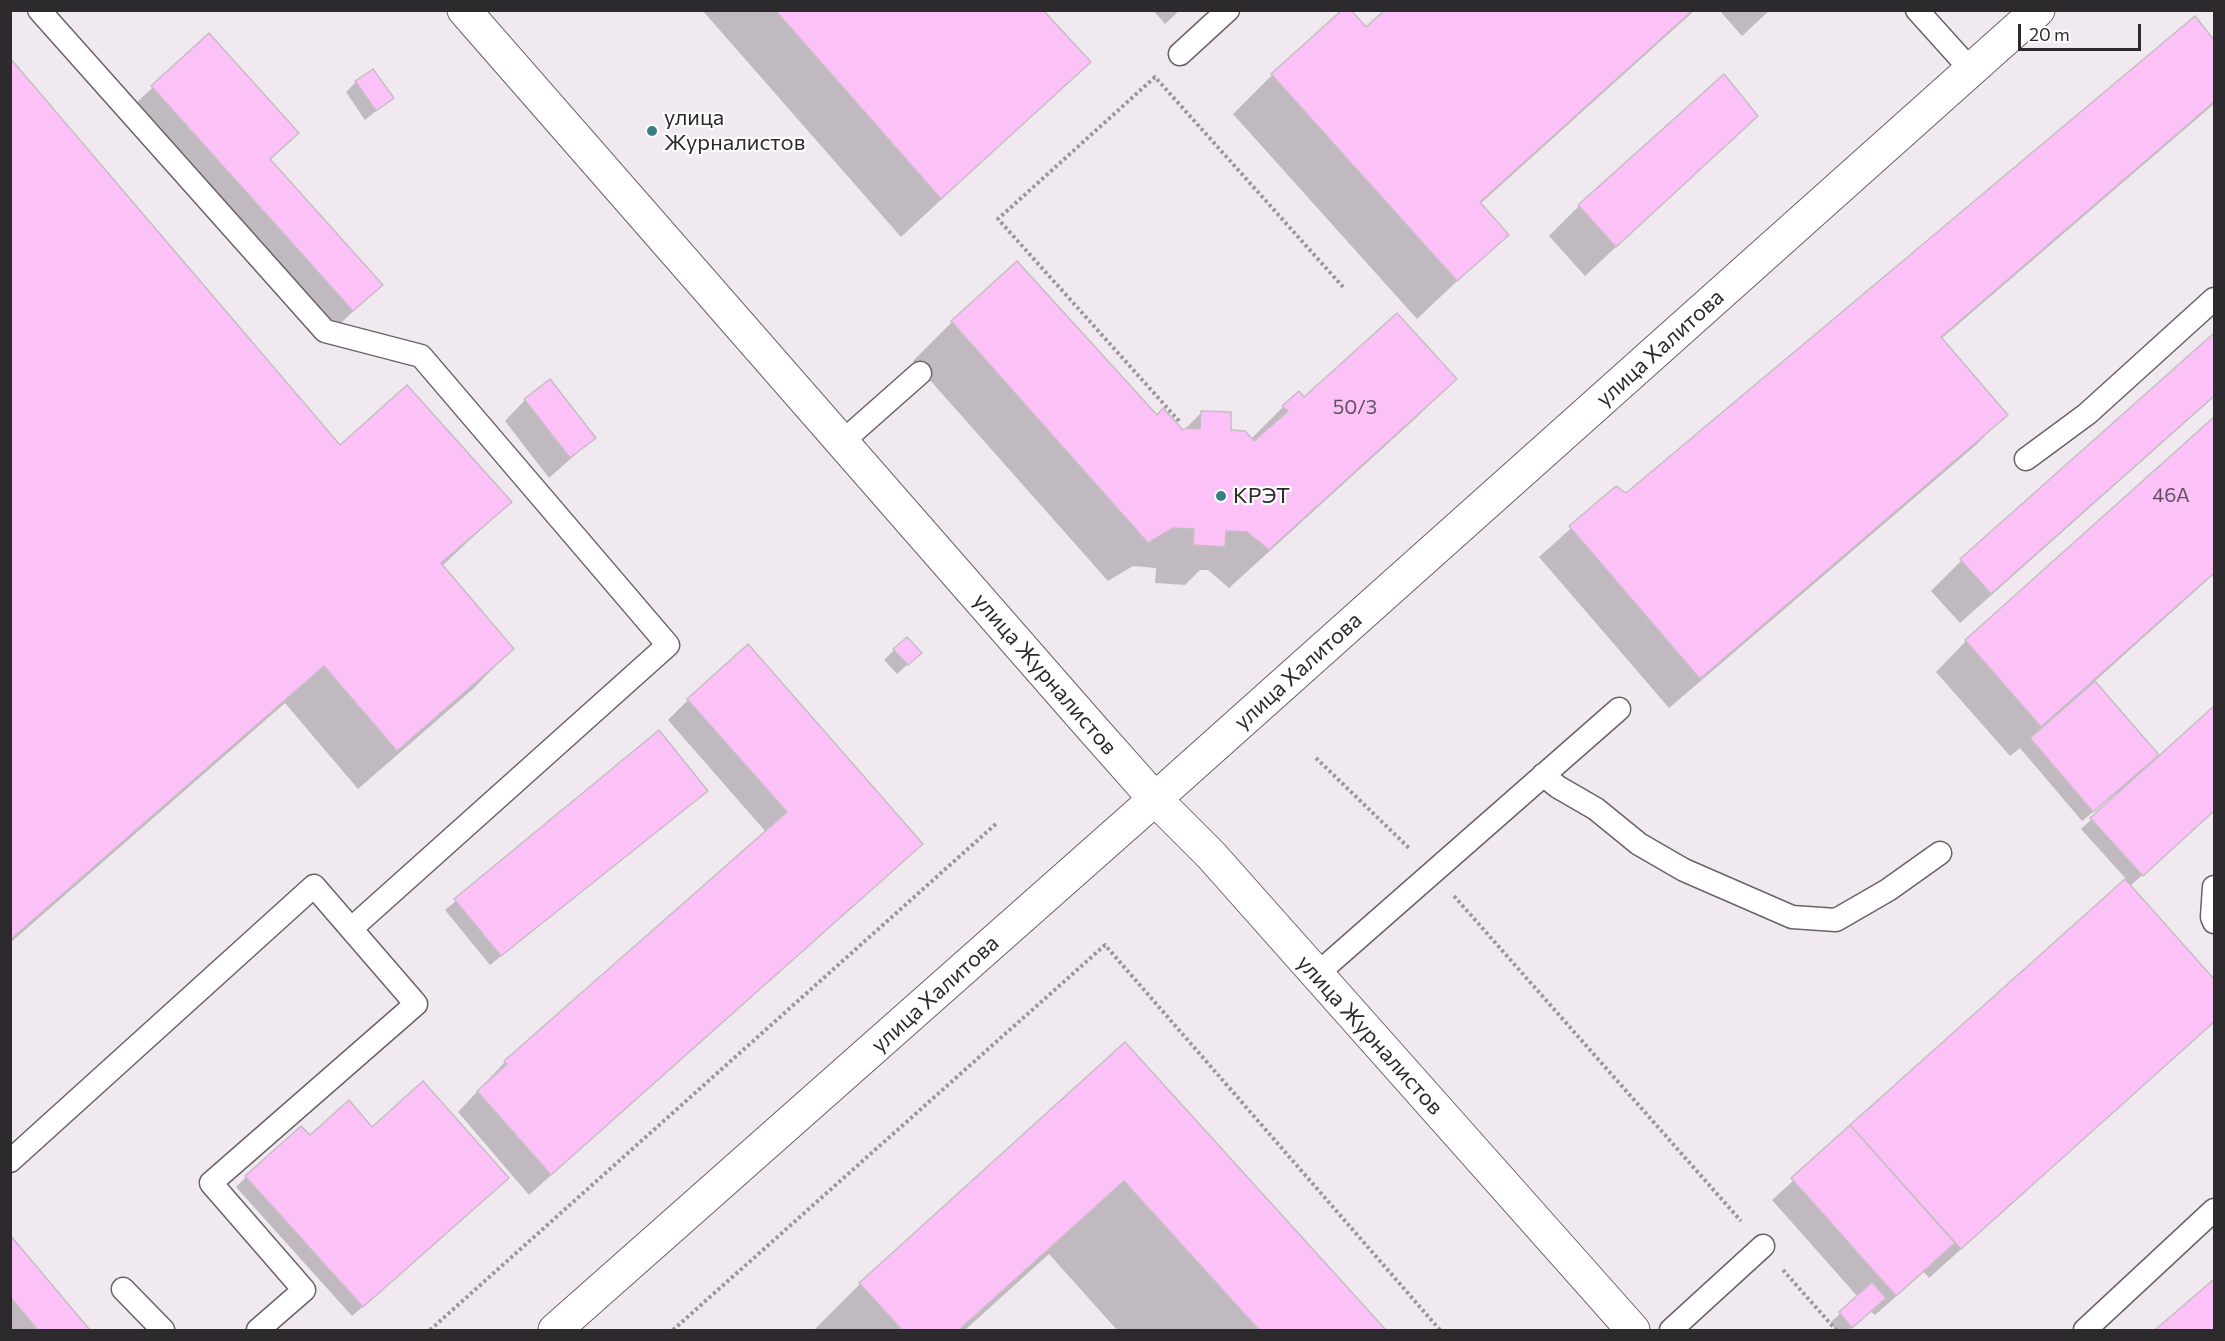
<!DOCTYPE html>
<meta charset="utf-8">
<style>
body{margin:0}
#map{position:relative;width:2225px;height:1341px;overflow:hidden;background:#f1e9f0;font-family:Commissioner,sans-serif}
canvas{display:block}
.frame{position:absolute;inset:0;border:12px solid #2d2a2d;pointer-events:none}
.scale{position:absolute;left:2018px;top:24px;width:123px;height:27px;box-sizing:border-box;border:3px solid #2d2a2d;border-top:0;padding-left:8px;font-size:18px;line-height:21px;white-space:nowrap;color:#2d2a2d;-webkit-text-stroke:4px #fff;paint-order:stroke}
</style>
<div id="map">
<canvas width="2225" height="1341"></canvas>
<div class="frame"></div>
<div class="scale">20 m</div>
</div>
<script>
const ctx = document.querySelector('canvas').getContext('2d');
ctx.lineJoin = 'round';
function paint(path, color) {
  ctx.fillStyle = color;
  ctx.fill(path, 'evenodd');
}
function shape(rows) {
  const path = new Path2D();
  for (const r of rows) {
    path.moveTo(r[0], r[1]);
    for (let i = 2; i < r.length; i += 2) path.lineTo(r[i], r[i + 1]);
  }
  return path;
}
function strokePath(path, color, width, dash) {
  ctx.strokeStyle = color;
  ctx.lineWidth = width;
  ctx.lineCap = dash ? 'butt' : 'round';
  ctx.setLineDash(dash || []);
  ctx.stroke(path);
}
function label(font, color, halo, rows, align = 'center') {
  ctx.font = font + ' Commissioner,sans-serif';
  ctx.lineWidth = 4.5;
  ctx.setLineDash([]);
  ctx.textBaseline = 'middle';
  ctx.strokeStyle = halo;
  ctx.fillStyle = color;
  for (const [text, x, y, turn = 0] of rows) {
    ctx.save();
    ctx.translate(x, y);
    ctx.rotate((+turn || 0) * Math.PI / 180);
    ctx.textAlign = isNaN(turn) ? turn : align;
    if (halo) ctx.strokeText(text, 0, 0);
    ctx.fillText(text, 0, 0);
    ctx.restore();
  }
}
paint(shape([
 [702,10,1041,10,1089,62,901,237],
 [1153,10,1180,10,1165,24],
 [1388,10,1695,10,1480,204,1507,234,1417,319,1233,114,1272,75,1366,30],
 [1719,10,1770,10,1742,36],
 [2194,18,2214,42,2214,104,1941,339,2006,414,1976,445,1669,708,1539,557,1616,488,1626,495],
 [209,35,297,133,269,161,381,285,322,341,121,117],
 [10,61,340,447,510,502,442,566,512,649,474,688,358,789,285,703,10,943],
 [356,82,392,98,365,120,346,92],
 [1756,116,1585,276,1549,236,1579,206],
 [952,322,1156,417,1182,432,1202,412,1229,431,1250,440,1283,407,1304,399,1455,379,1416,418,1229,588,1208,570,1200,570,1185,585,1155,583,1156,568,1133,566,1108,581,913,361],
 [2214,335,2214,397,1960,623,1931,591,1961,561],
 [525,400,594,438,549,478,505,421],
 [2214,419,2214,574,2094,682,2159,758,2214,708,2214,811,2130,886,2214,981,2214,1022,1929,1278,1924,1272,1875,1315,1870,1311,1848,1330,1836,1330,1830,1323,1858,1297,1772,1200,2127,880,2081,829,2117,796,2115,794,2082,821,2020,748,2010,756,1936,672,1966,641],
 [894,650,909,663,897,674,884,660],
 [688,700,921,844,529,1195,458,1112,505,1062,766,832,668,720],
 [658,733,706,791,490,965,445,910],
 [1125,1044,1384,1330,1117,1330,1049,1254,965,1330,814,1330,860,1284],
 [372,1130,497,1188,352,1316,236,1187,246,1177,309,1137],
 [10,1238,88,1330,10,1330],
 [2214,1281,2214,1330,2157,1330]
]), '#0003');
const building = shape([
 [775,10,1043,10,1091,62,941,199,775,10],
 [1342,10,1351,10,1366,27,1385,10,1693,10,1480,202,1509,235,1457,281,1271,74,1342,10],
 [2195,16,2214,40,2214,102,1941,337,2008,415,1700,679,1569,526,1616,486,1626,493,2195,16],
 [209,33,299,133,270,159,383,285,353,311,151,86,209,33],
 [10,58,340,445,407,385,512,502,441,563,514,649,397,751,324,666,10,940,10,58],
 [373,69,394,98,376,111,355,81,373,69],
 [1724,74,1758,116,1616,247,1578,205,1724,74],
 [1017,261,1157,415,1163,408,1183,430,1186,428,1200,429,1201,411,1231,412,1231,430,1245,431,1254,441,1288,411,1282,406,1299,391,1304,397,1397,313,1457,379,1269,550,1247,532,1226,531,1225,547,1193,545,1194,529,1173,528,1148,543,951,321,1017,261],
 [2214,333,2214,396,1991,594,1960,559,2214,333],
 [550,379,596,438,570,458,524,399,550,379],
 [2214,417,2214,573,2041,727,1965,640,2214,417],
 [907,637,922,653,908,665,893,649,907,637],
 [748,644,923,844,551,1175,477,1091,507,1064,504,1061,787,812,687,699,748,644],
 [2095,681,2159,755,2093,812,2030,738,2095,681],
 [2214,706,2214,811,2143,876,2090,818,2214,706],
 [659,730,708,791,501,956,454,899,659,730],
 [2125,879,2214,979,2214,1022,1961,1249,1850,1125,2125,879],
 [1125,1042,1386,1330,1259,1330,1124,1181,959,1330,902,1330,859,1283,1125,1042],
 [423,1081,509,1178,363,1307,245,1176,301,1126,310,1135,349,1100,372,1127,423,1081],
 [1850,1125,1955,1243,1896,1296,1791,1178,1850,1125],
 [10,1235,90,1330,38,1330,10,1297,10,1235],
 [2214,1279,2214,1330,2155,1330,2214,1279],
 [1872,1282,1886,1298,1852,1328,1839,1312,1872,1282]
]);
paint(building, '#fcc2f8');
strokePath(building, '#c5bdc4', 1.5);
const lane = shape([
 [39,10,325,331,421,356,668,645,352,928],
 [1917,10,1971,70],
 [1180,54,1228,10],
 [842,442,920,373],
 [2026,459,2087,414,2214,299],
 [1543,775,1558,787,1596,809,1639,844,1684,870,1792,917,1836,920,1888,890,1940,853],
 [2214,887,2212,917,2214,922],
 [1317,974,1619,709],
 [10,1161,314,886,416,1004,211,1183,304,1290,258,1330],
 [123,1289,163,1330],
 [1671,1330,1763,1246],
 [2085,1330,2214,1210]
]);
const street = shape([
 [1155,799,2038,10]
]);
const secondary = shape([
 [464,10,1092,728,1155,799,1211,855,1633,1330],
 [555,1330,1155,799]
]);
strokePath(lane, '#696268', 25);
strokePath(street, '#696268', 35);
strokePath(secondary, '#696268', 35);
strokePath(shape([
 [1179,421,998,219,1155,77,1343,287],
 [1316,758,1410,849],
 [1454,896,1741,1221],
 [1783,1270,1836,1330],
 [430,1330,997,823],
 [673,1330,1105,945,1440,1330]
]), '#9c969b', 4, [3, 3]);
strokePath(lane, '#fff', 22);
strokePath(street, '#fff', 33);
strokePath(secondary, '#fff', 33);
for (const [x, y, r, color] of [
 [652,131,6,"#388087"],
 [1221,496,6,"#388087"]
]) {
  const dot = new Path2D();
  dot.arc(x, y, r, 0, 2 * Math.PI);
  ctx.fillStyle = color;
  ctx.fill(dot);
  strokePath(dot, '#fff', 2);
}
label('20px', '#615060', null, [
 ["50/3",1355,407],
 ["46А",2171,495]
]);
label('22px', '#2d2a2d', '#fff', [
 ["улица",664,118],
 ["Журналистов",664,143],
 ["КРЭТ",1233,496]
], 'left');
label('22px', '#2d2a2d', '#fff', [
 ["улица Халитова",1660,348,-42],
 ["улица Халитова",1298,671,-42],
 ["улица Журналистов",1045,674,49],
 ["улица Халитова",935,994,-42],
 ["улица Журналистов",1370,1035,48]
]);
</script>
